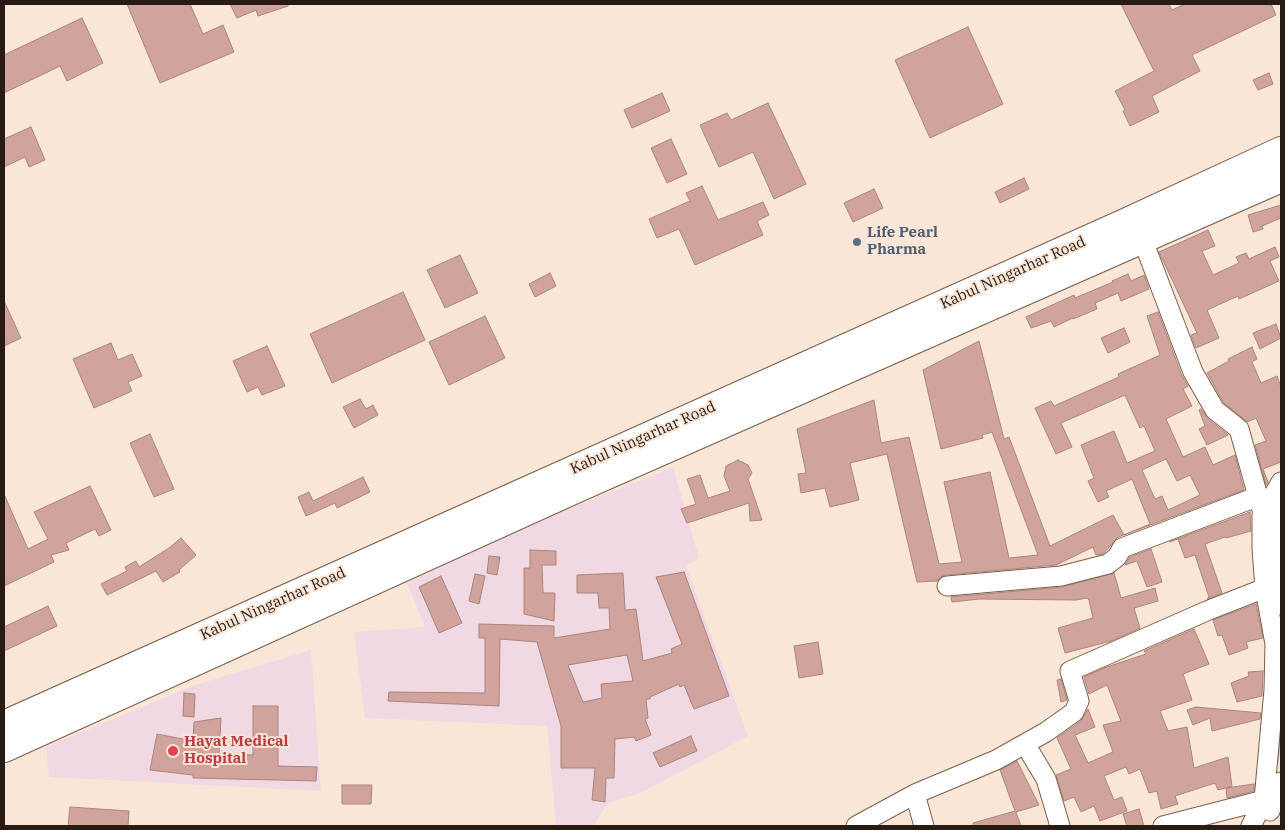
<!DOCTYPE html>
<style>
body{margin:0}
#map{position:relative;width:1285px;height:830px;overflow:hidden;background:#fae6d7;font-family:"IBM Plex Serif",serif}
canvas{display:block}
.frame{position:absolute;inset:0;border:5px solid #271b13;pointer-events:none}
</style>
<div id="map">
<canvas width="1285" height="830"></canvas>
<div class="frame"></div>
</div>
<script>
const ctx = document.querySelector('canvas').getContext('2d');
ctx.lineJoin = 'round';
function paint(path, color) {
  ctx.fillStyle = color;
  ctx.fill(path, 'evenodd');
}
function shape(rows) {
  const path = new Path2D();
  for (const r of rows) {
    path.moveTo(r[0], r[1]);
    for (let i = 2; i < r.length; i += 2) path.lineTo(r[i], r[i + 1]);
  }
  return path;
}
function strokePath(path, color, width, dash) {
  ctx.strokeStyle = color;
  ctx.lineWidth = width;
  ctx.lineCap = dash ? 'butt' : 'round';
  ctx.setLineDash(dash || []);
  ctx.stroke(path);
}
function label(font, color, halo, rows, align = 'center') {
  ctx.font = font + ' "IBM Plex Serif",serif';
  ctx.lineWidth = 4;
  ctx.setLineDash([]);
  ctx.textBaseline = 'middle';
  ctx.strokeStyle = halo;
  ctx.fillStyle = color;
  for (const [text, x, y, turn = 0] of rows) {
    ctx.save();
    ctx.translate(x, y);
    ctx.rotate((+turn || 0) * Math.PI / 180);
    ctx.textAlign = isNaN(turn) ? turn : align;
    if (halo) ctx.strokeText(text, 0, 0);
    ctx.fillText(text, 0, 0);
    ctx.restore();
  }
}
paint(shape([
 [673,467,699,558,686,566,748,736,643,792,608,803,593,826,556,826,547,726,365,718,354,632,425,627,407,583,531,524],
 [311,650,321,791,49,777,46,747,192,686]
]), '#f1d9e3');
strokePath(shape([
 [1276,764,1279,740]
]), '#a6b9dc', 4.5);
const building = shape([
 [127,4,190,4,203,34,223,25,234,52,160,83,127,4],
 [230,4,288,4,288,6,258,16,256,10,237,18,230,4],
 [1121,4,1169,4,1172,10,1185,4,1271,4,1276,15,1192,55,1200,71,1152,96,1159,112,1130,126,1123,111,1125,110,1115,91,1154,71,1121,4],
 [82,18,103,63,67,81,60,66,4,93,4,55,82,18],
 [968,27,1003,104,930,138,895,60,968,27],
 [1269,73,1273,84,1258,90,1253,80,1269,73],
 [662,93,670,111,632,128,624,110,662,93],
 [768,103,806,184,774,199,753,152,719,167,700,125,727,113,731,120,768,103],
 [31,127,45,160,29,167,25,157,4,167,4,139,31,127],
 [671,139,687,174,667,183,651,148,671,139],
 [1024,178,1029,189,1000,203,995,192,1024,178],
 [702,186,718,220,763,202,769,215,757,221,763,235,695,265,679,229,657,238,649,219,690,201,686,193,702,186],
 [874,189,883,208,853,222,844,203,874,189],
 [1281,205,1281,218,1262,226,1263,229,1253,232,1248,215,1281,205],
 [1208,230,1215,246,1202,251,1213,275,1239,263,1236,257,1246,253,1249,259,1275,247,1279,257,1270,261,1279,281,1239,299,1238,296,1207,310,1219,338,1196,348,1191,335,1197,333,1159,252,1208,230],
 [460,255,478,293,445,308,427,270,460,255],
 [550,273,556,286,535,297,529,284,550,273],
 [1128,274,1131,281,1144,275,1149,289,1121,301,1118,293,1095,303,1097,309,1073,319,1073,318,1054,327,1051,321,1031,328,1026,317,1074,295,1075,298,1113,282,1112,281,1128,274],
 [403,292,425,340,332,383,310,334,403,292],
 [4,301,21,338,4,346,4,301],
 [1158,312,1182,376,1188,386,1183,389,1192,406,1166,419,1183,457,1205,447,1213,465,1235,455,1244,490,1118,537,1103,554,1096,555,1093,547,1056,565,946,575,940,577,937,581,917,582,887,454,850,463,859,500,830,507,825,488,801,493,798,474,806,473,797,429,874,400,881,443,909,437,939,564,962,562,944,482,990,472,1009,558,1038,555,992,432,982,435,983,438,941,449,923,370,979,341,1004,439,1009,437,1050,546,1113,515,1124,535,1150,524,1132,479,1106,491,1109,497,1098,502,1088,481,1094,478,1081,445,1114,431,1127,463,1155,451,1144,426,1140,428,1125,395,1061,423,1072,447,1056,454,1035,408,1051,401,1054,406,1119,377,1118,374,1160,355,1147,316,1158,312],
 [1166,459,1177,481,1190,475,1200,495,1168,510,1162,496,1155,499,1142,470,1166,459],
 [485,316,505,358,449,385,429,342,485,316],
 [1276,324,1281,338,1260,349,1253,333,1276,324],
 [1124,328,1130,342,1108,353,1101,338,1124,328],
 [111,343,118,360,132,354,142,376,128,382,132,391,94,408,73,359,111,343],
 [267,346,285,386,262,395,258,387,247,392,233,361,267,346],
 [1252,347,1257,359,1252,362,1261,383,1277,376,1281,387,1281,462,1263,469,1268,482,1266,485,1255,445,1266,441,1256,418,1247,422,1224,403,1207,373,1229,361,1228,359,1252,347],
 [360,399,366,409,373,405,378,415,354,428,343,407,360,399],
 [1201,409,1208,419,1228,435,1207,445,1199,429,1205,426,1199,410,1201,409],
 [150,434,174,489,154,497,130,443,150,434],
 [738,460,748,465,752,473,748,479,762,520,750,521,749,503,687,523,681,509,696,504,687,479,700,475,708,498,730,491,724,476,726,466,738,460],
 [363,477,370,492,337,508,335,503,306,516,298,497,309,492,313,501,363,477],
 [90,486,111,530,99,536,95,529,66,543,69,550,51,555,54,562,4,586,4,494,28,549,48,539,34,512,90,486],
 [1250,512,1251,531,1226,538,1225,537,1205,544,1222,593,1207,599,1209,597,1195,555,1185,558,1178,539,1169,542,1250,512],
 [181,538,196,555,179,570,180,572,163,582,156,571,107,595,101,584,127,571,125,567,136,561,139,567,169,548,181,538],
 [1151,549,1162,582,1147,587,1137,561,1125,565,1130,557,1151,549],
 [530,550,556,551,556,565,542,565,543,593,555,593,554,621,524,614,524,568,530,568,530,550],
 [489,556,500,557,497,575,487,573,489,556],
 [684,572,729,696,694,709,684,685,680,687,679,684,650,697,650,699,646,699,648,718,645,719,651,735,636,741,634,737,615,739,614,778,606,778,605,802,592,800,595,768,561,768,561,726,537,642,500,639,499,706,388,701,389,692,485,693,485,638,479,638,479,624,554,626,554,638,610,629,609,608,599,608,598,593,577,593,577,575,623,573,625,610,636,609,643,661,672,653,671,649,682,644,656,577,684,572],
 [627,655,633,681,601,684,602,698,583,702,568,665,627,655],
 [1114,573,1121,598,1155,588,1158,601,1134,608,1140,628,1111,641,1065,653,1058,628,1093,618,1089,600,1087,598,1076,600,979,599,952,602,951,597,1062,587,1114,573],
 [475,574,485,576,479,604,469,601,475,574],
 [441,576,462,623,439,633,419,587,441,576],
 [1256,604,1263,638,1246,642,1248,648,1229,655,1222,635,1218,636,1213,620,1256,604],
 [48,606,57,626,4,651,4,627,48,606],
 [1194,629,1209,664,1183,674,1192,700,1160,711,1168,731,1187,727,1194,768,1228,757,1232,786,1218,790,1215,783,1175,796,1178,804,1161,809,1157,791,1149,793,1140,769,1129,774,1126,767,1104,776,1114,800,1122,797,1127,811,1100,821,1094,806,1081,812,1074,797,1064,801,1056,775,1071,769,1057,738,1081,721,1088,709,1095,727,1075,735,1088,763,1113,752,1103,725,1121,721,1107,685,1089,694,1084,677,1104,668,1146,654,1144,651,1194,629],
 [818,642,823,674,799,678,794,646,818,642],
 [1263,671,1262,696,1237,702,1231,683,1249,676,1248,672,1263,671],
 [1061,679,1067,700,1061,702,1057,680,1061,679],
 [184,693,195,694,194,717,183,716,184,693],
 [253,706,278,706,278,766,317,767,316,781,193,778,193,775,150,770,157,734,193,741,194,722,221,718,219,754,253,755,253,706],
 [1196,707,1261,713,1260,719,1212,731,1210,718,1193,725,1187,710,1196,707],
 [691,736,697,751,660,767,653,753,691,736],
 [1017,761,1039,805,1016,812,1021,826,973,826,973,823,1015,811,1000,770,1017,761],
 [1254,784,1254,791,1227,798,1226,788,1254,784],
 [342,785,372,785,371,804,342,804,342,785],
 [70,807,129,811,128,826,68,826,70,807],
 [1139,809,1144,826,1127,826,1123,814,1139,809]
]);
paint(building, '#d0a49d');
strokePath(building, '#ab847e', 1);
const minor = shape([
 [1142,238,1193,372,1215,410,1239,429,1261,507],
 [1281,511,1278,533,1276,568,1281,605],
 [947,586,1061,576,1108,564,1117,557,1122,548,1259,496],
 [1025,744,1046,779,1060,826],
 [915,794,924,826],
 [1270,811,1281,782],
 [856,826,915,794,996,760,1046,732,1074,712,1079,701,1070,671,1209,610,1278,583],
 [1163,826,1272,798],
 [1251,826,1264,800,1274,690,1275,644,1265,589,1262,548,1262,515,1281,482]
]);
const highway = shape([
 [4,725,1125,223,1281,151],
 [4,748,582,486,1281,178]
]);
strokePath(minor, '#7c5f4a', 21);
strokePath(highway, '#7c5f4a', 30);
strokePath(minor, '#fff', 19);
strokePath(highway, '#fff', 28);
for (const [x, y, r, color] of [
 [857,242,5,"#5c6f8a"],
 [173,751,6,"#e0444e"]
]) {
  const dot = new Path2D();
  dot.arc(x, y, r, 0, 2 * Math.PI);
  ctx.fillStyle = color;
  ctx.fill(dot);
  strokePath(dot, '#fae6d7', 2);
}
label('bold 15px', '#4e5e75', '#fae6d7', [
 ["Life Pearl",867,233],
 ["Pharma",867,250]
], 'left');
label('15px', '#271b13', '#fae6d7', [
 ["Kabul Ningarhar Road",1013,273,-24],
 ["Kabul Ningarhar Road",643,438,-24],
 ["Kabul Ningarhar Road",273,604,-24]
]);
label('bold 15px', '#be3a42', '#fae6d7', [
 ["Hayat Medical",184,742],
 ["Hospital",184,759]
], 'left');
</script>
